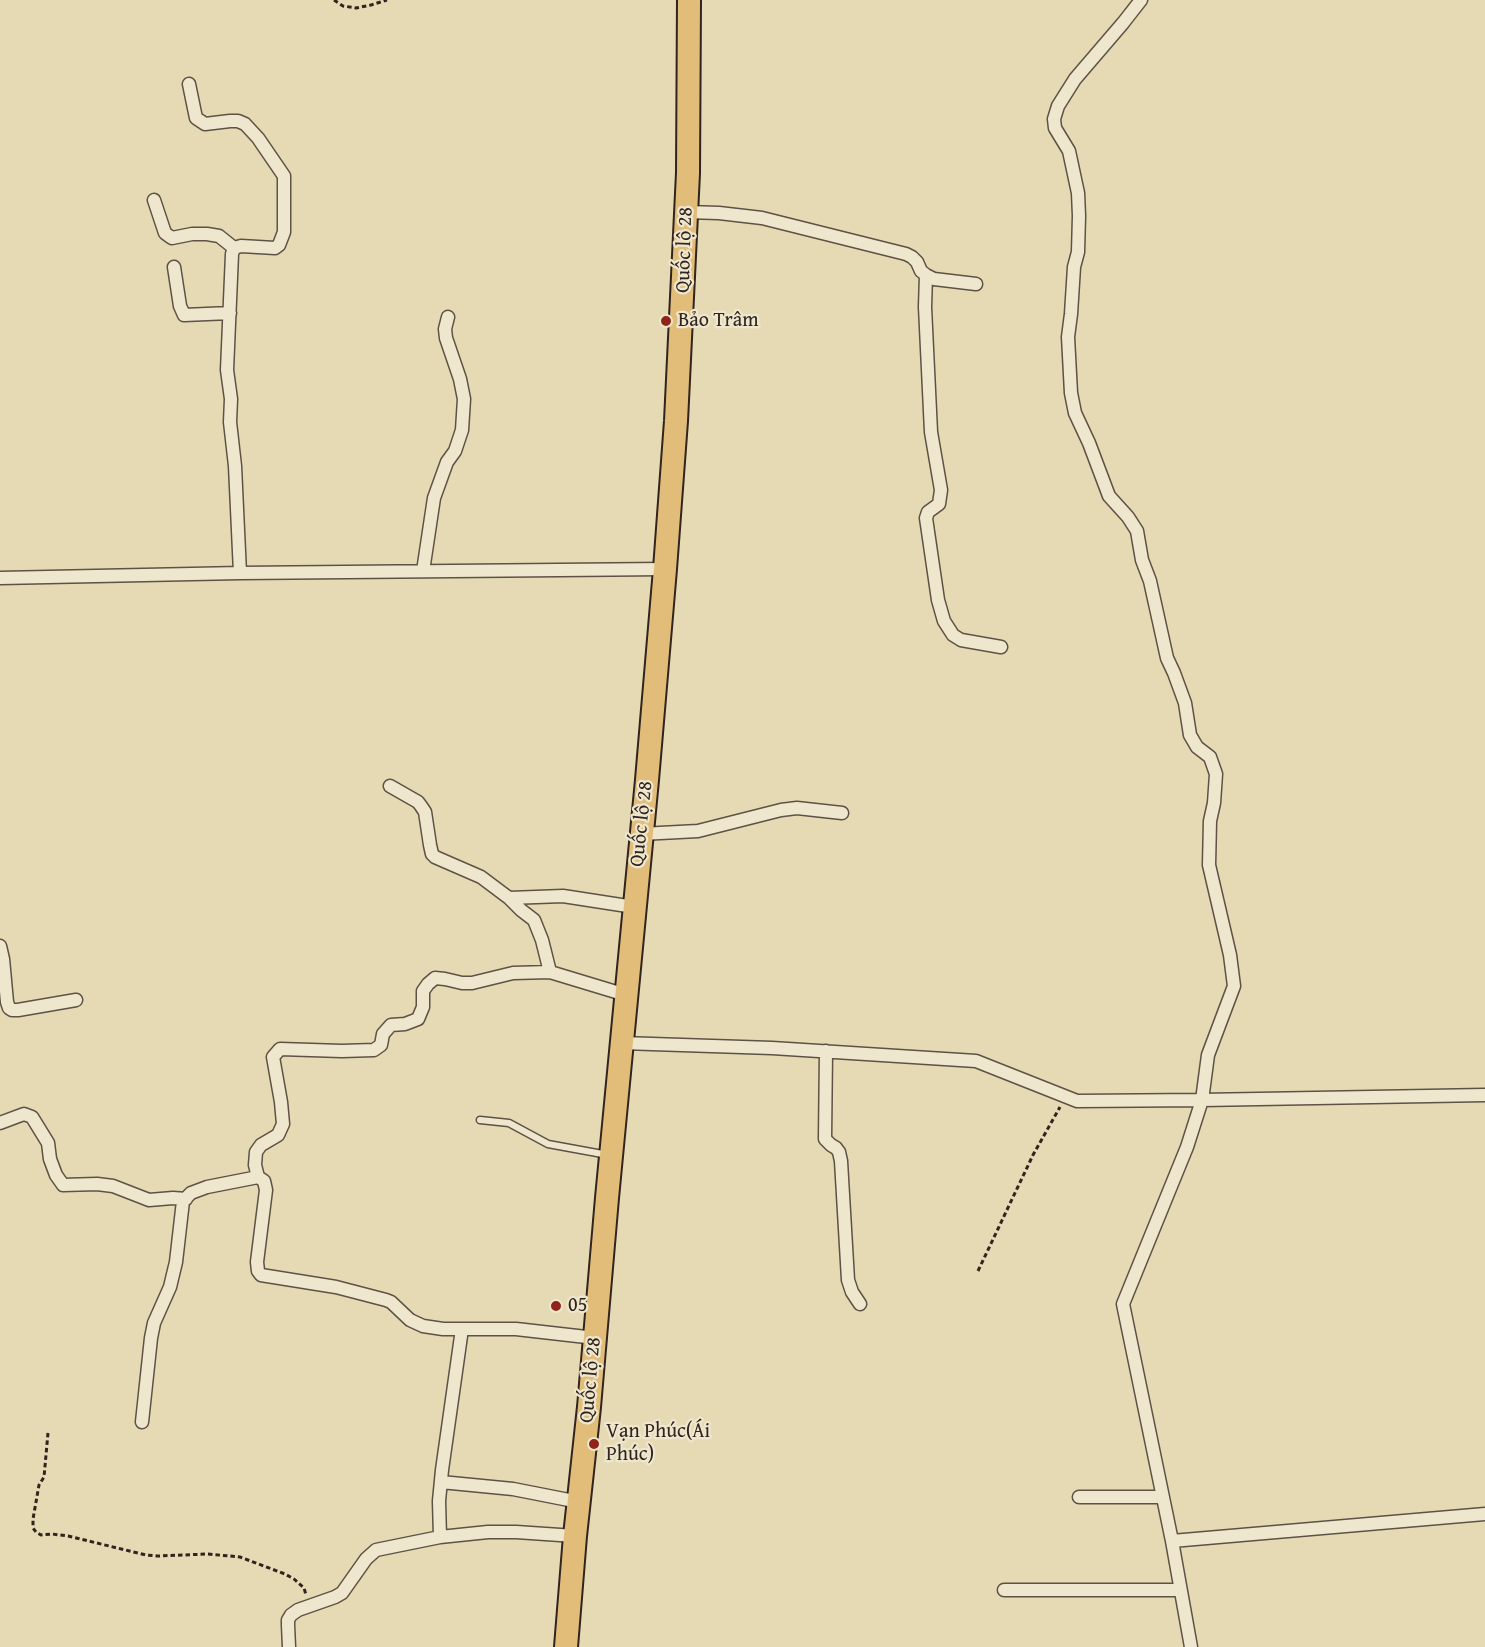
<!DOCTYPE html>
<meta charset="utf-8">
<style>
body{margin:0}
canvas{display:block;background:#e5dab4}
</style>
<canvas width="1485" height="1647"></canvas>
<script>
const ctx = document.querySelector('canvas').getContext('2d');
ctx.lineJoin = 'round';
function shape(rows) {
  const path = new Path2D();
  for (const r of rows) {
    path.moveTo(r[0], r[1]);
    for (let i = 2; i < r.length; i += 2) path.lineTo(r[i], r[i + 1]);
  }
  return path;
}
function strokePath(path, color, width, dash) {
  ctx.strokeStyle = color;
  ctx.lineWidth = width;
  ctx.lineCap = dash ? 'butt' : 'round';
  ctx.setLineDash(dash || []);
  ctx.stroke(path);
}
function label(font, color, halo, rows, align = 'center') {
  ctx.font = font + ' "Gentium Book Plus",serif';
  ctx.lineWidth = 4.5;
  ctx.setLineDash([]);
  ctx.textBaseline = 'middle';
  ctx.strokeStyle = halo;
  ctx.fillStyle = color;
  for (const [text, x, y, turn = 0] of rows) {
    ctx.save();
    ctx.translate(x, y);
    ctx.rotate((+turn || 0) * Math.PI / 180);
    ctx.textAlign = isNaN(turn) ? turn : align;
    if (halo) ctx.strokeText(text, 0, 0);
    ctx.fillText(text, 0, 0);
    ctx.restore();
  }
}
const lane = shape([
 [480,1120,509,1123,548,1144,608,1155]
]);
const street = shape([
 [1141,0,1123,23,1075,79,1058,106,1054,119,1055,128,1069,151,1078,193,1079,216,1078,252,1074,267,1071,314,1068,337,1071,393,1075,413,1089,443,1109,496,1128,517,1137,531,1142,560,1150,581,1167,658,1174,673,1185,703,1190,735,1197,747,1210,757,1216,774,1214,803,1210,821,1209,865,1230,955,1234,986,1208,1055,1202,1100,1187,1147,1123,1304,1172,1541,1191,1647],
 [189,84,196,118,205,124,230,121,238,121,245,124,258,138,284,176,284,232,279,245,275,248,241,246,234,248,232,254,227,370,231,399,230,422,235,466,240,573],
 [154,200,165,233,169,236,172,238,192,234,207,234,219,236,234,248],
 [686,212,719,213,762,218,906,254,912,257,917,262,921,271,926,275,934,279,976,284],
 [174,267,180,306,184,315,230,313],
 [926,275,925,307,931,432,941,490,939,504,928,512,926,518,938,600,944,621,953,635,961,640,1001,647],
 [423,571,434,498,447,462,455,451,462,430,464,399,460,379,446,338,445,329,448,317],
 [0,578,240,573,665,569],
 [390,786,418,802,421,806,425,812,430,845,432,854,435,857,481,877,509,898,563,896,634,907],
 [641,834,698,831,781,810,797,808,842,813],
 [509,898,521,910,534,920,542,940,550,972],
 [0,946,3,959,7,1002,9,1008,12,1010,18,1010,76,1000],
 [622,1043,772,1048,976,1061,1077,1101,1202,1100,1485,1095],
 [826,1051,825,1139,831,1145,836,1148,839,1152,841,1161,848,1280,852,1292,860,1304],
 [0,1123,24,1114,32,1117,48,1143,50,1159,56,1175,63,1185,97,1184,113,1186,149,1200,173,1198,186,1199],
 [258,1177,255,1165,256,1152,261,1145,278,1135,283,1124,281,1102,273,1057,280,1049,342,1051,374,1050,381,1045,383,1034,391,1025,405,1024,418,1019,423,1007,423,991,428,984,435,978,445,979,462,983,472,983,513,973,550,972,626,995],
 [142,1422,151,1338,154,1323,170,1287,176,1262,183,1201,191,1193,207,1187,258,1177,264,1181,266,1190,257,1262,258,1271,261,1275,336,1287,386,1300,391,1302,410,1320,423,1326,443,1329,516,1329,595,1338],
 [441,1482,513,1489,579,1502],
 [1079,1497,1163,1497],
 [440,1537,439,1501,442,1470,462,1329],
 [1172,1541,1485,1514],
 [1004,1590,1180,1590],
 [289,1647,288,1625,288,1620,291,1615,298,1610,335,1597,342,1593,366,1559,376,1550,440,1537,488,1532,516,1532,575,1536]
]);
const highway = shape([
 [566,1647,575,1536,589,1407,607,1198,647,780,665,569,676,421,688,173,689,0]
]);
strokePath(lane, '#5e5244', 9);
strokePath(street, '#5e5244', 15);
strokePath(highway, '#31241e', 26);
strokePath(shape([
 [334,0,343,6,356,8,371,5,387,0],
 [978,1271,1033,1155,1060,1107],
 [48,1433,44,1477,39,1485,33,1519,33,1528,36,1532,41,1535,52,1534,68,1536,146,1555,157,1556,208,1554,240,1557,285,1574,294,1579,304,1588,306,1595]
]), '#31241e', 3, [4.5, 3]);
strokePath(lane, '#eee7ce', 6);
strokePath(street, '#eee7ce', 12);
strokePath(highway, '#e2bd7a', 22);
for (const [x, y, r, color] of [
 [666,321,6,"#8f2418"],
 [556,1306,6,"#8f2418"],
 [594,1444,6,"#8f2418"]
]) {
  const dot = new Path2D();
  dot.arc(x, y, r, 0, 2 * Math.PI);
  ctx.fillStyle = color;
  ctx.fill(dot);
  strokePath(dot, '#eee7ce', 2);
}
label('20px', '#31241e', '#eee7ce', [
 ["Quốc lộ 28",685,250,-88],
 ["Quốc lộ 28",642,824,-84],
 ["Quốc lộ 28",591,1380,-85]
]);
label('20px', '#31241e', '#eee7ce', [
 ["Bảo Trâm",678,321],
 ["05",568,1306],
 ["Vạn Phúc(Ái",606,1432],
 ["Phúc)",606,1455]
], 'left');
</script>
